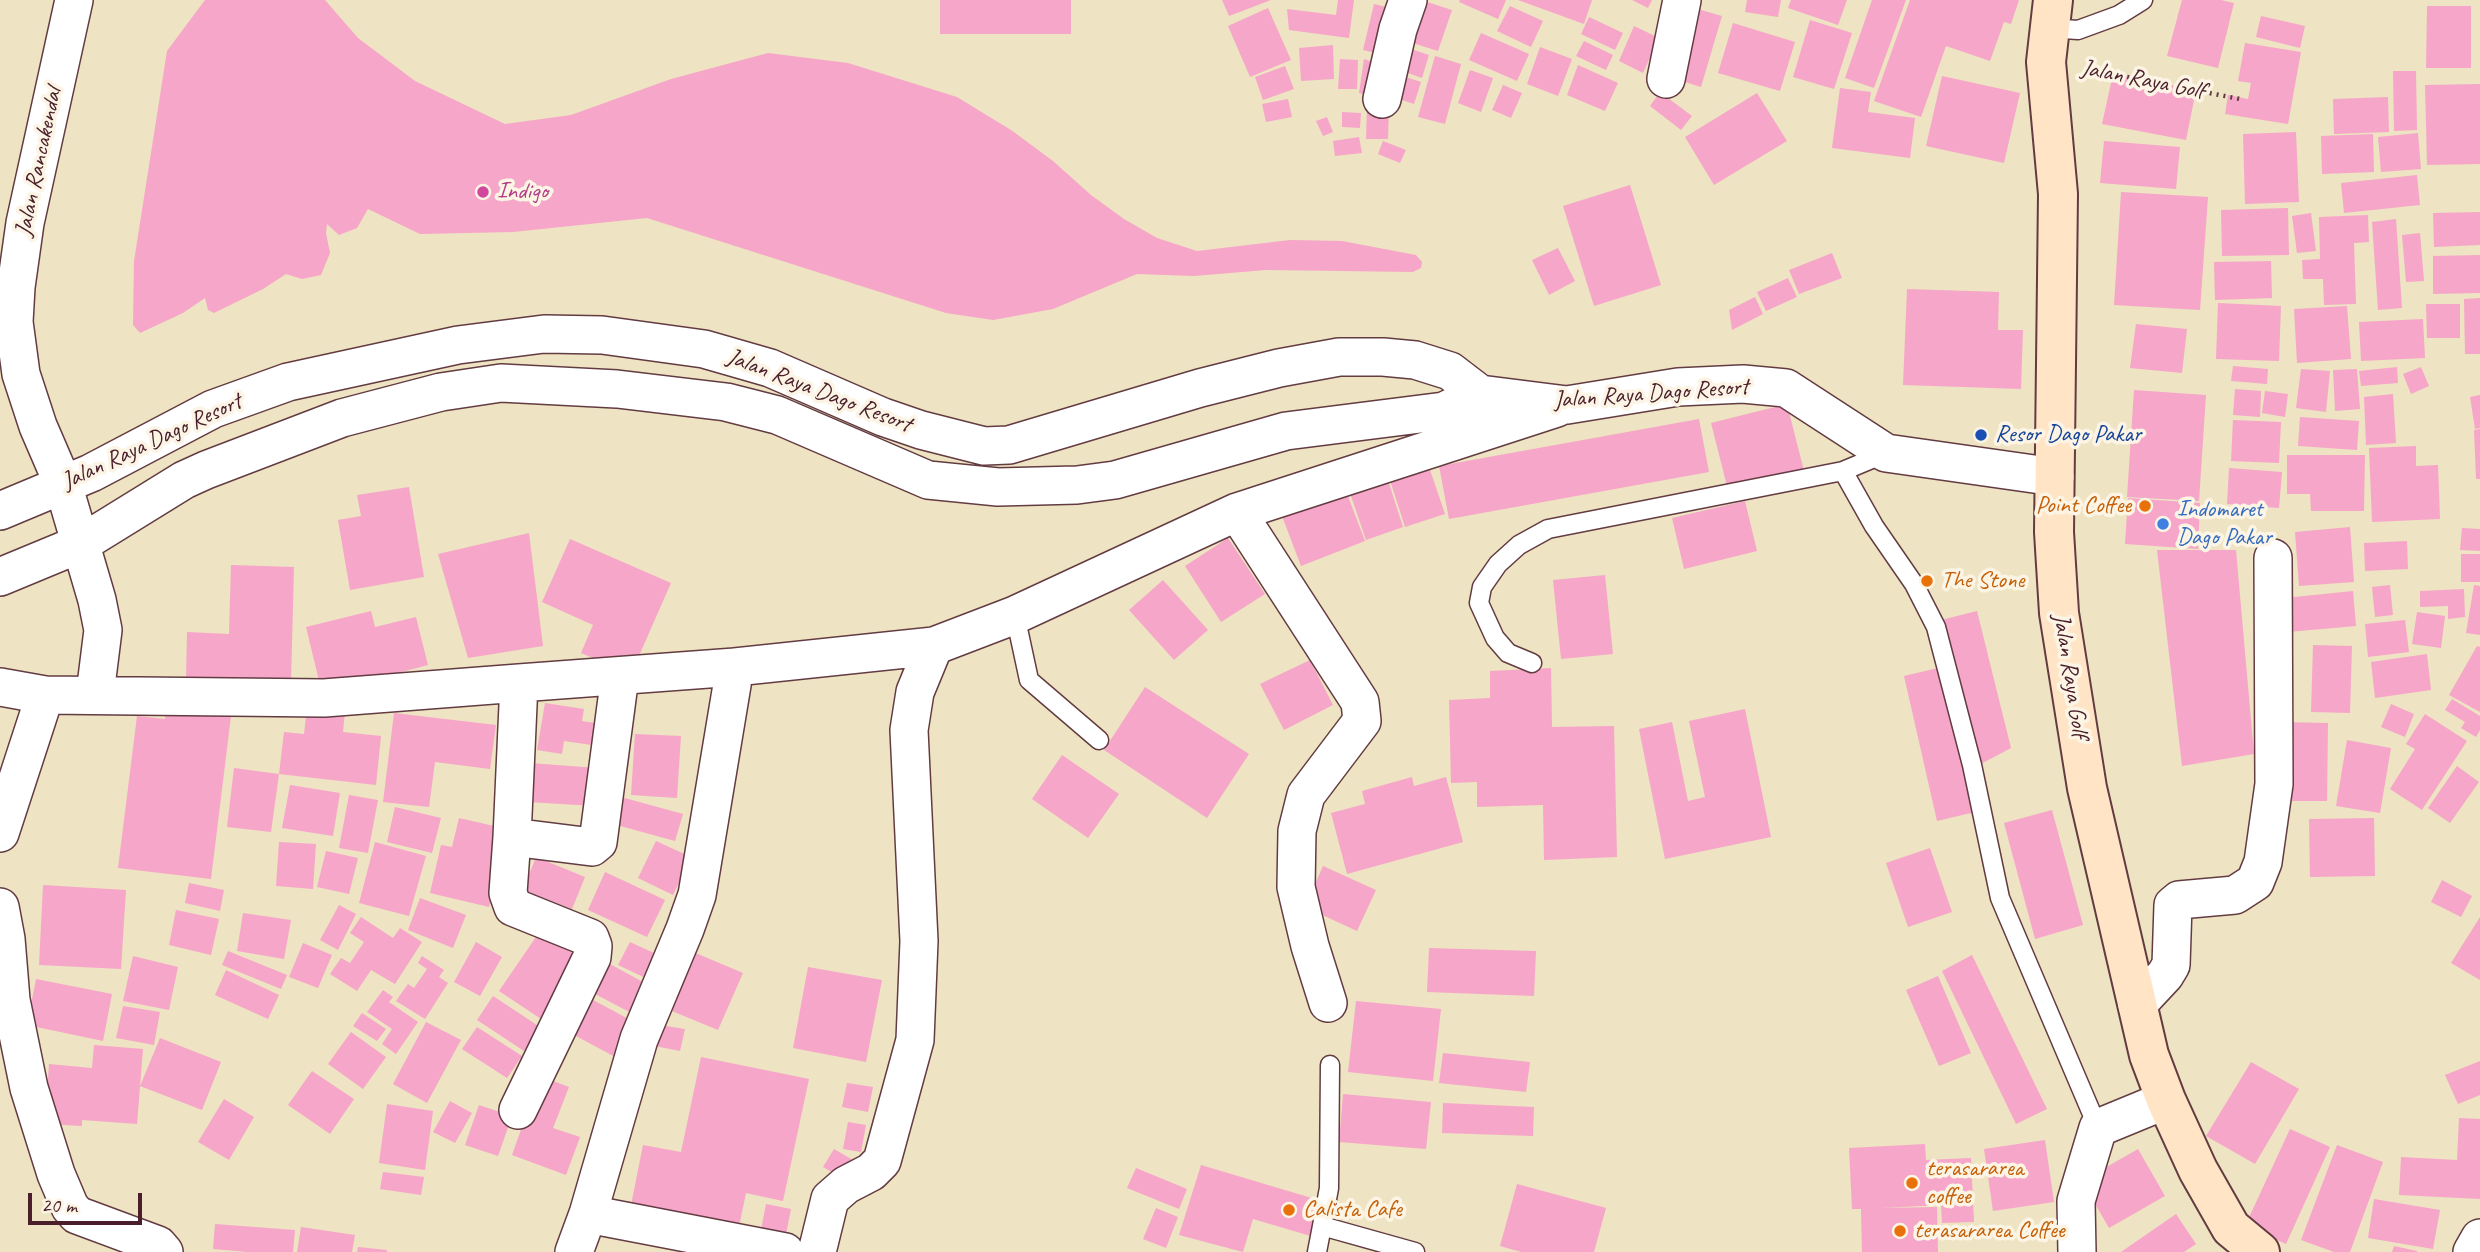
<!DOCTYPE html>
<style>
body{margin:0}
#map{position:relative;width:2480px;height:1252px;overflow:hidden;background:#eee3c2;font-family:Caveat,sans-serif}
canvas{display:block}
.scale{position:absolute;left:28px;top:1193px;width:114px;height:32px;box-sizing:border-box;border:4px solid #4a1f2b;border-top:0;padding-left:9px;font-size:21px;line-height:24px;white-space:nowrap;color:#4a1f2b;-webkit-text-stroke:5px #fcf5e5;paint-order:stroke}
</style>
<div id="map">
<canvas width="2480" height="1252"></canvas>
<div class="scale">20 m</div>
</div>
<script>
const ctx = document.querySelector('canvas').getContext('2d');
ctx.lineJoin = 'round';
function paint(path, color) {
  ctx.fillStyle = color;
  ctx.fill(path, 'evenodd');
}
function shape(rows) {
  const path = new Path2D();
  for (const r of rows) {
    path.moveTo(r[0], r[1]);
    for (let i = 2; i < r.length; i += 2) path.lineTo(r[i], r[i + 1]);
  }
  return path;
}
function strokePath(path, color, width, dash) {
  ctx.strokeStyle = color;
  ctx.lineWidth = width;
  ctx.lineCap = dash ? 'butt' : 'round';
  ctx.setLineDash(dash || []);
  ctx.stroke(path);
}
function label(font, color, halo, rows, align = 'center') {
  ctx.font = font + ' Caveat,sans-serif';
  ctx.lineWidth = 7;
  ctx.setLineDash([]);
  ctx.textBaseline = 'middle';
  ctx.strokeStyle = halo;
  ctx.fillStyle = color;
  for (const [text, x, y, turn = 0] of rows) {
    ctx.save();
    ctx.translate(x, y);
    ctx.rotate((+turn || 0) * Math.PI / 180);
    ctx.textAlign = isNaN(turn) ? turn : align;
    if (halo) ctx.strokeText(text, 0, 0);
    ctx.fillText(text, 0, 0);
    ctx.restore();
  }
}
paint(shape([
 [205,0,325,0,358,38,415,81,505,124,571,115,671,79,768,53,848,63,957,97,1011,130,1053,161,1091,195,1124,219,1157,238,1197,251,1290,240,1342,241,1416,255,1422,262,1421,268,1413,272,1266,270,1194,276,1137,274,1053,309,993,320,946,313,647,218,513,232,420,234,368,209,357,228,339,235,327,224,326,233,330,253,321,275,302,279,286,274,263,289,214,313,208,310,205,298,183,313,140,333,133,325,134,261,167,51],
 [940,0,1071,0,1071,34,940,34],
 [1222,0,1271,0,1229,16],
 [1338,0,1354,0,1349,38,1289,30,1287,9,1336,15],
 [1421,0,1452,10,1438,51,1403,40],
 [1460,0,1506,0,1498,19,1459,2],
 [1518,0,1592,0,1584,24],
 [1632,0,1652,0,1648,8],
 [1747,0,1781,0,1778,17,1745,12],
 [1791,0,1847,0,1838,25,1788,8],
 [1872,0,1906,0,1874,88,1845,78],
 [1910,0,2019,0,2011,24,2004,22,1990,61,1946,46,1921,117,1874,101],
 [2182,0,2221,0,2234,3,2218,68,2167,56],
 [1374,4,1399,10,1388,56,1363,50],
 [1510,6,1543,21,1531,47,1497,31],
 [2427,6,2471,6,2471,68,2426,68],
 [1268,8,1291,60,1250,77,1228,26],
 [1694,8,1722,16,1701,87,1672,78],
 [2261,16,2305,26,2300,48,2256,37],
 [1589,17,1623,33,1615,50,1581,34],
 [1810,20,1852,33,1834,89,1793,77],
 [1733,23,1795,42,1780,91,1718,73],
 [1634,26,1659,38,1643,73,1619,61],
 [1481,33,1529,54,1517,81,1469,60],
 [1584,41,1613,55,1606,70,1576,56],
 [2245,43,2301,52,2288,124,2225,114,2228,95,2248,99,2251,83,2238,81],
 [1333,45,1334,79,1301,81,1299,48],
 [1402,46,1429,55,1422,78,1394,68],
 [1540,47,1572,59,1558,96,1527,84],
 [1435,56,1461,64,1445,124,1418,117],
 [1340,59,1358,60,1357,89,1338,89],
 [1364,59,1389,67,1379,98,1359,93],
 [1578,65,1618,83,1605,111,1567,95],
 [1285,66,1294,89,1263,100,1255,77],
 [1470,70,1493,78,1481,112,1458,103],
 [2393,71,2416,71,2417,130,2394,131],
 [1394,73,1421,82,1414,104,1387,95],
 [2113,74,2196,90,2186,140,2102,124],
 [1942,76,2020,93,2004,163,1926,146],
 [2480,84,2480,164,2427,165,2425,85],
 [1503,85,1522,93,1511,118,1492,110],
 [1840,88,1871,92,1868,112,1915,118,1910,158,1832,148],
 [1660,92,1692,116,1681,130,1650,106],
 [1757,93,1787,141,1714,185,1685,137],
 [2388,97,2389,132,2334,134,2333,99],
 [1288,99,1292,117,1266,122,1262,104],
 [1367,107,1389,107,1388,139,1366,139],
 [1342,112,1361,113,1360,128,1342,127],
 [1327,117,1333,132,1323,136,1316,121],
 [2296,132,2299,202,2245,204,2243,134],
 [2418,133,2421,169,2381,172,2378,137],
 [2373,134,2374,172,2322,174,2321,136],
 [1359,137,1362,153,1335,156,1333,141],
 [1383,141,1406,150,1400,163,1378,154],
 [2104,141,2180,147,2176,189,2100,183],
 [2417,175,2420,205,2344,213,2341,183],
 [1630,185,1661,285,1594,306,1563,206],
 [2121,192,2208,197,2200,310,2114,305],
 [2288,208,2289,255,2222,256,2221,210],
 [2480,212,2480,245,2434,247,2433,213],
 [2311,213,2316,251,2297,253,2292,216],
 [2368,215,2369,242,2354,243,2356,304,2324,305,2323,279,2303,279,2302,260,2320,259,2319,217],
 [2396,219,2402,308,2378,310,2372,222],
 [2420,233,2424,281,2406,282,2402,235],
 [1558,248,1575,281,1549,295,1532,260],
 [1832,253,1842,278,1799,294,1789,270],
 [2480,255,2480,293,2433,294,2433,256],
 [2271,261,2272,298,2215,300,2214,262],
 [1788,278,1797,297,1766,311,1757,292],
 [1907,289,1999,292,1998,330,2023,330,2021,389,1903,385],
 [1755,297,1763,314,1732,330,1729,310],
 [2480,298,2480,354,2465,354,2464,299],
 [2218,303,2281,306,2279,361,2216,359],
 [2426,304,2460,304,2460,338,2427,338],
 [2347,306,2351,359,2297,363,2294,309],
 [2423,319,2425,358,2361,361,2359,322],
 [2136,324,2187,329,2182,373,2130,368],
 [2233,366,2268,369,2267,384,2231,381],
 [2397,367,2398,383,2361,386,2359,371],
 [2421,367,2429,386,2411,394,2403,374],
 [2301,369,2330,371,2326,412,2296,408],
 [2357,369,2360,409,2335,411,2333,370],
 [2235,389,2261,391,2260,417,2233,415],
 [2134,390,2206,395,2199,501,2127,497],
 [2265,391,2288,394,2285,417,2262,413],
 [2393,394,2396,443,2366,445,2364,397],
 [2480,395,2480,428,2475,429,2470,397],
 [1787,404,1804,471,1728,490,1711,423],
 [2300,417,2359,421,2357,450,2298,446],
 [1699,419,1709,472,1449,519,1439,466],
 [2233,420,2281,422,2279,463,2231,461],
 [2480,429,2480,479,2476,479,2474,430],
 [2416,446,2416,466,2438,465,2440,519,2372,522,2369,448],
 [2287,455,2365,455,2364,511,2311,511,2310,494,2287,494],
 [1427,461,1445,514,1405,527,1388,474],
 [2229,468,2282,472,2279,508,2227,504],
 [1386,474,1403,527,1366,540,1348,487],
 [1343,483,1365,541,1301,566,1279,508],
 [409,487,424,577,350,590,338,520,361,516,357,495],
 [2128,498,2200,503,2198,549,2125,544],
 [1745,501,1757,551,1684,569,1672,518],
 [2350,527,2354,582,2299,586,2295,532],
 [2462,528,2480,529,2480,551,2460,550],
 [529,533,543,646,468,658,438,554],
 [1228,538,1265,594,1221,622,1185,566],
 [570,539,671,583,631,674,581,653,593,625,542,602],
 [2407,541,2408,569,2365,571,2364,543],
 [2157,550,2236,550,2254,754,2182,766],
 [2461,554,2480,554,2480,582,2461,582],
 [231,565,294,567,291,682,186,680,187,632,229,634],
 [1605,575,1613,654,1561,659,1553,580],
 [1163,580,1208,630,1174,660,1129,610],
 [2390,585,2393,615,2375,617,2372,587],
 [2474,585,2480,586,2480,635,2466,633],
 [2464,589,2465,617,2448,619,2448,606,2420,607,2420,591],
 [2353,591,2356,626,2288,632,2285,598],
 [371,611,375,627,416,617,428,665,322,693,306,627],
 [1977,611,2011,748,1977,766,1941,620],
 [2417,612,2445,616,2441,648,2412,644],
 [2405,620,2409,652,2368,657,2365,624],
 [2313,645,2352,646,2350,713,2311,712],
 [2477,646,2480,647,2480,712,2449,695],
 [2427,654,2431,690,2375,698,2371,662],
 [1310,660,1333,705,1284,730,1260,684],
 [1942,667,1975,812,1937,821,1904,676],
 [1551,668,1552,727,1614,726,1617,857,1544,860,1543,805,1477,807,1477,782,1451,783,1449,700,1490,698,1490,671],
 [1145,687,1249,754,1207,818,1104,750],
 [2452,699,2480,716,2480,730,2476,737,2461,728,2465,722,2445,710],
 [545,703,584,709,582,721,595,723,592,745,564,741,562,754,537,750],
 [2391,704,2414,714,2405,737,2381,727],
 [307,707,345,711,343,732,381,736,376,785,279,774,271,832,227,827,234,768,279,774,284,732,304,734],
 [166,708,231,716,211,879,118,868,137,716,165,719],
 [1745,709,1771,837,1665,859,1639,729,1672,722,1688,801,1705,797,1689,721],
 [394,713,496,725,490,769,435,762,429,807,383,802],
 [2425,714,2467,741,2422,810,2390,789,2415,749,2406,744],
 [2281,722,2328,723,2327,801,2281,801],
 [635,734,681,736,677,798,631,795],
 [2347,740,2391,748,2380,813,2336,806],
 [1062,755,1119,794,1088,838,1032,799],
 [530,763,597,768,594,806,528,802],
 [2457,766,2479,782,2450,823,2428,808],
 [1412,777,1414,786,1446,777,1463,842,1347,874,1331,813,1365,804,1362,791],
 [290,785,340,793,333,836,282,828],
 [349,795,378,800,368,853,339,848],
 [621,797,683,814,675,841,613,824],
 [395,807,441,818,432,853,387,842],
 [2052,810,2083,925,2035,939,2004,823],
 [459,818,507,829,489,907,430,893,441,845,452,847],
 [2374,818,2375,876,2310,877,2309,819],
 [656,841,691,857,673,895,638,878],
 [279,842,316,844,313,889,276,886],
 [375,842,426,856,409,916,359,903],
 [1930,848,1952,912,1908,927,1886,863],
 [326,851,358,858,349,894,317,887],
 [536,857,585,877,572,909,523,890],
 [1323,866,1376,890,1357,931,1305,907],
 [605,872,665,900,647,937,588,910],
 [2442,880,2472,896,2461,917,2431,902],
 [189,883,224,890,220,911,185,903],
 [43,885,126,890,121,969,39,965],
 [420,898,466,915,453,948,408,930],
 [339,905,356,914,338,950,320,940],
 [176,910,219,919,211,955,169,945],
 [243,913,291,920,284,959,237,951],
 [361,917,393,938,400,928,422,942,395,984,371,970,357,991,330,974,341,958,350,963,364,942,350,933],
 [2480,917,2480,980,2451,963],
 [540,931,585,962,544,1021,499,991],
 [476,942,502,957,480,996,454,982],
 [630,942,667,959,656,983,618,965],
 [303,943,332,955,318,988,289,977],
 [1429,948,1536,951,1534,996,1427,992],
 [686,949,743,973,718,1030,662,1007],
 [228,951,287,975,281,989,222,965],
 [1972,955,2047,1109,2016,1124,1942,971],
 [133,956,178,967,169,1010,123,1001],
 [422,956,444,970,439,977,448,983,425,1019,396,1001,408,984,414,988,427,969,418,963],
 [610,964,652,987,637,1016,595,994],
 [808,967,882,980,866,1062,793,1048],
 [226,970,279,995,268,1019,215,995],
 [1938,976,1971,1053,1939,1066,1906,990],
 [36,979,112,994,103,1041,27,1025],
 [383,990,393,997,389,1002,418,1022,396,1054,382,1044,392,1029,367,1012],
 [582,994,636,1023,617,1058,563,1029],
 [493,996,540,1027,524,1051,477,1020],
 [1356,1001,1441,1009,1433,1081,1348,1072],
 [123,1006,160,1012,154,1045,116,1038],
 [362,1013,386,1029,377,1041,353,1026],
 [426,1022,461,1040,427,1103,393,1084],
 [654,1024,685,1029,680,1051,650,1045],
 [477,1027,522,1056,507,1078,462,1049],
 [351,1032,386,1057,363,1089,328,1064],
 [160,1038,221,1062,202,1110,140,1086],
 [94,1045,143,1049,137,1124,82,1120,82,1126,45,1124,49,1064,92,1068],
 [1443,1053,1530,1062,1526,1092,1439,1083],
 [701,1057,809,1079,783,1201,746,1193,736,1241,628,1220,643,1145,681,1152],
 [2480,1061,2480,1095,2458,1104,2445,1075],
 [2251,1062,2299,1089,2255,1164,2206,1136],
 [312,1071,354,1099,330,1134,288,1105],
 [540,1076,569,1087,553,1128,580,1137,566,1175,512,1155],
 [847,1083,873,1087,868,1112,842,1107],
 [1343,1094,1431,1102,1426,1149,1339,1142],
 [224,1099,254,1117,229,1160,198,1142],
 [450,1101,472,1113,455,1143,433,1132],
 [1443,1103,1534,1107,1533,1136,1442,1133],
 [387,1104,433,1111,425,1170,379,1163],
 [479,1105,512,1116,498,1156,465,1145],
 [2459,1118,2480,1119,2480,1199,2399,1195,2401,1157,2457,1160],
 [848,1122,866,1125,861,1152,843,1149],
 [2290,1129,2330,1147,2286,1244,2245,1226],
 [2045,1140,2054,1202,1993,1211,1984,1149],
 [1925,1144,1926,1160,1971,1158,1974,1222,1942,1223,1941,1205,1881,1208,1937,1207,1938,1252,1862,1252,1861,1209,1852,1209,1849,1148],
 [2337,1145,2383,1162,2350,1252,2334,1252,2301,1240],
 [834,1149,858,1163,847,1181,823,1167],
 [2138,1149,2165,1196,2109,1228,2082,1181],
 [1201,1165,1325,1202,1314,1237,1253,1219,1243,1252,1179,1235],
 [1136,1168,1187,1189,1179,1209,1127,1188],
 [383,1172,424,1177,421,1195,380,1189],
 [1517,1184,1606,1208,1594,1252,1521,1252,1500,1246],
 [2374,1199,2440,1210,2433,1249,2368,1238],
 [766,1204,791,1209,784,1244,759,1240],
 [1156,1208,1178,1217,1166,1248,1143,1239],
 [2176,1214,2196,1244,2184,1252,2121,1252],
 [215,1224,295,1230,293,1252,247,1252,213,1249],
 [301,1227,355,1235,352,1252,297,1252],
 [2394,1246,2417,1251,2417,1252,2392,1252],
 [358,1247,387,1250,387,1252,357,1252]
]), '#f6a6c9');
const lane = shape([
 [2049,28,2078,30,2119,15,2143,0],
 [1843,471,1874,526,1914,584,1936,627,1972,765,2000,898,2098,1128],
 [1015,615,1029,680,1099,740],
 [1532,663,1508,653,1495,638,1479,603,1482,587,1498,564,1519,545,1548,529,1843,471,1886,453],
 [1322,1226,1329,1188,1330,1065],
 [1317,1252,1322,1226,1415,1252]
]);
const street = shape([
 [74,0,25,223,16,287,14,322,21,374,38,426,63,484,97,600,103,630,95,694],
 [1666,79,1682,0],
 [1382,99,1398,29,1408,0],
 [0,511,91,473,213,409,288,382,458,345,544,334,602,335,704,349,770,368,883,417,921,430,984,446,1009,445,1200,388,1279,368,1339,357,1383,357,1415,360,1450,371,1480,394,1567,405,1678,387,1743,384,1786,388,1886,453,2055,477],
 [1237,512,1360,702,1362,721,1306,795,1297,831,1296,887,1310,946,1328,1003],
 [0,577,82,543,184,480,206,470,342,418,441,392,501,383,617,389,726,402,777,415,928,480,998,487,1077,485,1115,480,1286,431,1444,411,1480,394],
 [0,687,45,695],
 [0,833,45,695,324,698,519,683],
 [512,837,519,683,735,667],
 [0,907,6,939,11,1000,29,1088,56,1174,70,1207,77,1215,158,1245,164,1252],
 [2137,1005,2165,975,2171,965,2173,905,2179,900,2235,895,2255,882,2263,862,2274,784,2273,558],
 [518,1110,592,957,593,946,590,938,513,907,508,893,512,837,592,847,598,842,620,676],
 [588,1214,785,1252],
 [574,1252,588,1214,639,1039,685,929,697,895,735,667,934,646],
 [817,1252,830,1199,846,1185,871,1172,882,1161,915,1040,919,941,909,730,915,692,934,646,1015,615,1237,512,1557,408],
 [2077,1252,2076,1201,2098,1128,2166,1100],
 [2472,1252,2480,1238]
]);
const secondary = shape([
 [2053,0,2046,62,2058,194,2054,532,2059,613,2087,788,2149,1055,2166,1100,2198,1170,2231,1228,2260,1252]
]);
strokePath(lane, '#633c42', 21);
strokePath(street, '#633c42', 40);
strokePath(secondary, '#633c42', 42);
strokePath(shape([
 [2086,69,2240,99]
]), '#633c42', 4.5, [2, 5]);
strokePath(lane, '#fff', 18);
strokePath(street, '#fff', 37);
strokePath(secondary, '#ffe4c6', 38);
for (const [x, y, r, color] of [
 [483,192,7,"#d1479c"],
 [1981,435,7,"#1a4fb4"],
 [2145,506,7,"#e8710a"],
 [2163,524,7,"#3f7fe0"],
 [1927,581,7,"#e8710a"],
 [1912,1183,7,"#e8710a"],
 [1289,1210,7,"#e8710a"],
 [1900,1231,7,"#e8710a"]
]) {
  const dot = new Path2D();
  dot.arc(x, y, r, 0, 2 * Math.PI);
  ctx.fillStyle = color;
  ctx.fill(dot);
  strokePath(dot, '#fcf5e5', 2.5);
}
label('24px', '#4a1f2b', '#fcf5e5', [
 ["Jalan Raya Golf",2143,80,11],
 ["Jalan Rancakendal",39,162,-78],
 ["Jalan Raya Dago Resort",819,391,21],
 ["Jalan Raya Dago Resort",1651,394,-4],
 ["Jalan Raya Dago Resort",152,442,-25],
 ["Jalan Raya Golf",2070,676,81]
]);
label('24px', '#b23c85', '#fcf5e5', [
 ["Indigo",497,192]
], 'left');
label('24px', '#164399', '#fcf5e5', [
 ["Resor Dago Pakar",1995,435]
], 'left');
label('24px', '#c56008', '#fcf5e5', [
 ["Point Coffee",2131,506,"right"],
 ["The Stone",1941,581],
 ["terasararea",1926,1169],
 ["coffee",1926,1197],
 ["Calista Cafe",1303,1210],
 ["terasararea Coffee",1914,1231]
], 'left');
label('24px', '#366cbe', '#fcf5e5', [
 ["Indomaret",2177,510],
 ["Dago Pakar",2177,538]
], 'left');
</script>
